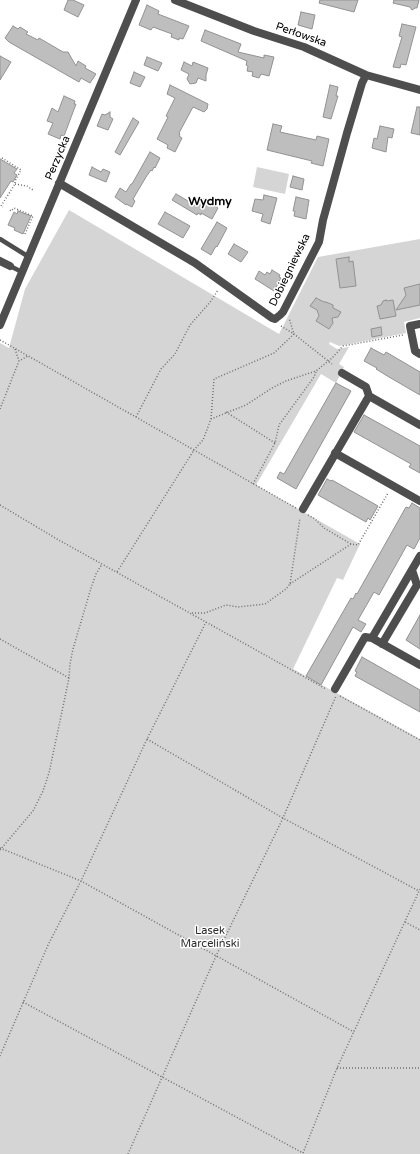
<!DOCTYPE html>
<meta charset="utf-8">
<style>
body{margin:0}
canvas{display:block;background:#fff}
</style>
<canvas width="420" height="1154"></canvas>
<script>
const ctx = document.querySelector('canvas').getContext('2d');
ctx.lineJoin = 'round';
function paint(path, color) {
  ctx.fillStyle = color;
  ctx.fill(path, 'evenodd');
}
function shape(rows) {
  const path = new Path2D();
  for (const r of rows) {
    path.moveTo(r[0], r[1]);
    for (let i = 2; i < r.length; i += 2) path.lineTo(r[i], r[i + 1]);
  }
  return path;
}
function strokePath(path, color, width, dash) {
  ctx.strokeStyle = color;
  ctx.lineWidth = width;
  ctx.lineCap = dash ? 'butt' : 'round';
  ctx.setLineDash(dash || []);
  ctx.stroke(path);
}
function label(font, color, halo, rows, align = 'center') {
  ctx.font = font + ' "Varela Round",sans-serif';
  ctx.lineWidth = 3;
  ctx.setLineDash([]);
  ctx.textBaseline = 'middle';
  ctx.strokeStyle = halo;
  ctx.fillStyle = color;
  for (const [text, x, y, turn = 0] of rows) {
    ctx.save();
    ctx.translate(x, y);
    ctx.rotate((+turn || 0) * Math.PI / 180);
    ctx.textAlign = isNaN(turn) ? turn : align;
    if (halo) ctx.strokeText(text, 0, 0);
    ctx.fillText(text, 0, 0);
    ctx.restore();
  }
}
paint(shape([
 [257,167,289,174,285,194,253,187],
 [69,210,279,334,318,257,420,239,420,318,404,322,406,333,339,346,330,342,329,344,337,349,349,347,339,364,344,367,336,383,321,374,256,485,360,544,343,580,337,578,293,669,420,739,420,1154,0,1154,0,343,9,348,25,289]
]), '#d5d5d5');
const building = shape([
 [68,0,73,0,84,5,78,17,64,10,68,0],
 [320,0,358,0,354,12,319,3,320,0],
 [394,0,419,0,417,8,415,8,412,10,410,7,393,3,394,0],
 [147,5,159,11,158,14,189,26,183,39,179,38,179,40,171,37,172,34,153,27,151,30,139,25,147,5],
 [301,12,315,15,312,29,298,25,301,12],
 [402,24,416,27,406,65,401,64,400,68,393,67,402,37,399,36,402,24],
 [13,26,18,29,20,27,28,32,26,34,38,40,39,38,63,52,68,52,76,66,78,61,86,66,85,68,96,74,90,83,81,78,79,82,9,42,5,38,13,26],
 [205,30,241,44,238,52,264,58,264,55,274,57,269,76,261,74,259,78,252,76,253,72,247,71,248,66,246,65,247,61,201,41,205,30],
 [0,56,11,62,0,80,0,56],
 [147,57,162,63,158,71,144,65,147,57],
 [184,62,192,66,193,62,208,68,206,75,206,81,198,78,196,83,190,84,187,79,189,74,181,70,184,62],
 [134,72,145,77,140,87,130,83,134,72],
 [170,85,208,104,207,109,204,112,193,107,179,133,180,134,179,136,182,138,175,152,167,148,168,145,157,139,168,117,166,116,175,98,167,94,170,85],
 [330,85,338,87,336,96,338,96,331,119,323,117,330,85],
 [64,96,75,101,74,104,76,104,64,136,61,135,60,139,48,134,53,123,47,121,52,108,58,112,64,96],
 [417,107,420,107,420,135,411,133,417,107],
 [110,112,110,117,113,119,108,130,97,126,102,114,105,115,110,112],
 [133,118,139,122,120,155,115,152,133,118],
 [273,124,282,126,280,132,316,140,317,136,329,139,323,166,311,163,312,161,267,150,273,124],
 [380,126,394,129,392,138,388,137,386,152,372,148,374,138,377,139,380,126],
 [150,152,160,158,155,168,154,167,152,171,151,170,146,177,133,199,135,201,132,207,126,204,126,205,115,197,120,188,126,192,131,184,132,184,150,152],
 [0,159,17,169,14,173,17,175,13,182,11,181,0,198,0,159],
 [92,167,101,172,103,169,110,172,106,182,89,175,92,167],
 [293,176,304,179,302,190,290,187,293,176],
 [176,194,195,205,200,197,218,208,212,219,201,213,201,215,198,213,197,215,172,200,176,194],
 [264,195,277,198,270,224,261,221,263,214,252,211,255,199,263,200,264,195],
 [296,197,309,200,306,219,294,216,295,211,293,211,296,197],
 [18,211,31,216,23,234,14,230,15,228,8,225,14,212,17,214,18,211],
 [165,212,190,226,183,238,158,224,165,212],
 [217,222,227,228,217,247,216,246,211,255,201,249,217,222],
 [234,244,248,252,241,262,228,254,234,244],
 [349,257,349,262,353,261,356,286,340,288,336,259,349,257],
 [272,270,280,275,279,277,281,278,274,291,255,279,259,271,265,275,267,272,270,274,272,270],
 [420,284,420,305,396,310,406,295,404,288,420,284],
 [316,298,324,302,326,302,333,305,333,308,341,312,338,317,332,318,333,323,329,329,316,321,319,316,317,310,310,306,316,298],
 [386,300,387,301,393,300,396,316,380,319,377,306,381,305,383,301,386,300],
 [381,327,382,335,372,337,371,329,381,327],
 [371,348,384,355,386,352,420,372,420,395,389,377,376,369,377,368,364,361,371,348],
 [336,383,351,391,296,489,277,478,280,472,284,474,336,383],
 [364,415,420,446,420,473,409,467,411,464,354,432,364,415],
 [327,479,331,481,332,480,378,506,370,520,368,518,366,522,318,495,327,479],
 [412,503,420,508,420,538,414,549,407,545,379,595,374,592,358,620,366,624,361,632,353,627,321,685,306,676,351,598,353,599,356,593,357,594,406,507,409,508,412,503],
 [420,615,420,649,406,640,420,615],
 [362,657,420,690,420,712,355,676,357,672,355,671,362,657]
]);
paint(building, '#bebebe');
strokePath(building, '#929292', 1);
strokePath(shape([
 [2,158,21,170,15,181,15,184,1,206,3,207],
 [15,184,27,186,33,190],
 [10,210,11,211,14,208,33,216,25,234],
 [281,326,294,334,332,364],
 [0,340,194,450,117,572],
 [15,349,19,361],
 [0,409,19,361,28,356],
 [226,412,275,443],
 [136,417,161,369,175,354,190,325,211,301,218,290],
 [211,419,214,379,274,353,294,334,289,318],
 [253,484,275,443,279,425,314,377,316,372],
 [0,505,57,539,326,689],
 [296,508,194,450,203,440,211,419,246,405,272,388,286,381,316,371,332,358,343,346,403,335],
 [308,515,315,519,324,528,351,544],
 [290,584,351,544,358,545,388,493],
 [192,613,205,613,226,605,238,607,265,604,286,589,290,584,300,518],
 [0,639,69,678],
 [340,696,420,740],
 [147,739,283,818,419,891],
 [0,848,81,881,354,1032],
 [0,850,33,811,43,791,49,773,69,678,70,664,73,649,91,588,96,574,102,564],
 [405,922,420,930],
 [23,1002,303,1153],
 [0,1056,48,945,81,881,147,739,206,622],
 [337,1068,420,1068],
 [303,1153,337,1068,420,889],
 [128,1154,216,956,283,818,336,696]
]), '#707070', 1.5, [1, 2]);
strokePath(shape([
 [0,239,29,257],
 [10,266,22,272]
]), '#4e4e4e', 4.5);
strokePath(shape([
 [175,0,254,31,304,47,366,75,420,90],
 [59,183,195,263,272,318,275,319,280,315,283,312,319,242,323,220,347,133,362,83,366,75],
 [0,261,10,266],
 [420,324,410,326,415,351,420,354],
 [0,325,136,0],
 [342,373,366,387,369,396,420,425],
 [335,453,420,501],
 [303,509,369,396],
 [372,638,420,665],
 [382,644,417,585,412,570],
 [335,689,365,637,372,638,420,556]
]), '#4e4e4e', 8);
label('11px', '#000', '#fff', [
 ["Perłowska",301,35,19],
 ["Perzycka",58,158,-67],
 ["Dobiegniewska",290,270,-64]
]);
label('11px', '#2c2c2c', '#fff', [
 ["Lasek",210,931],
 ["Marceliński",210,944]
]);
label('bold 12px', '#000', '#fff', [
 ["Wydmy",210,202]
]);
</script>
